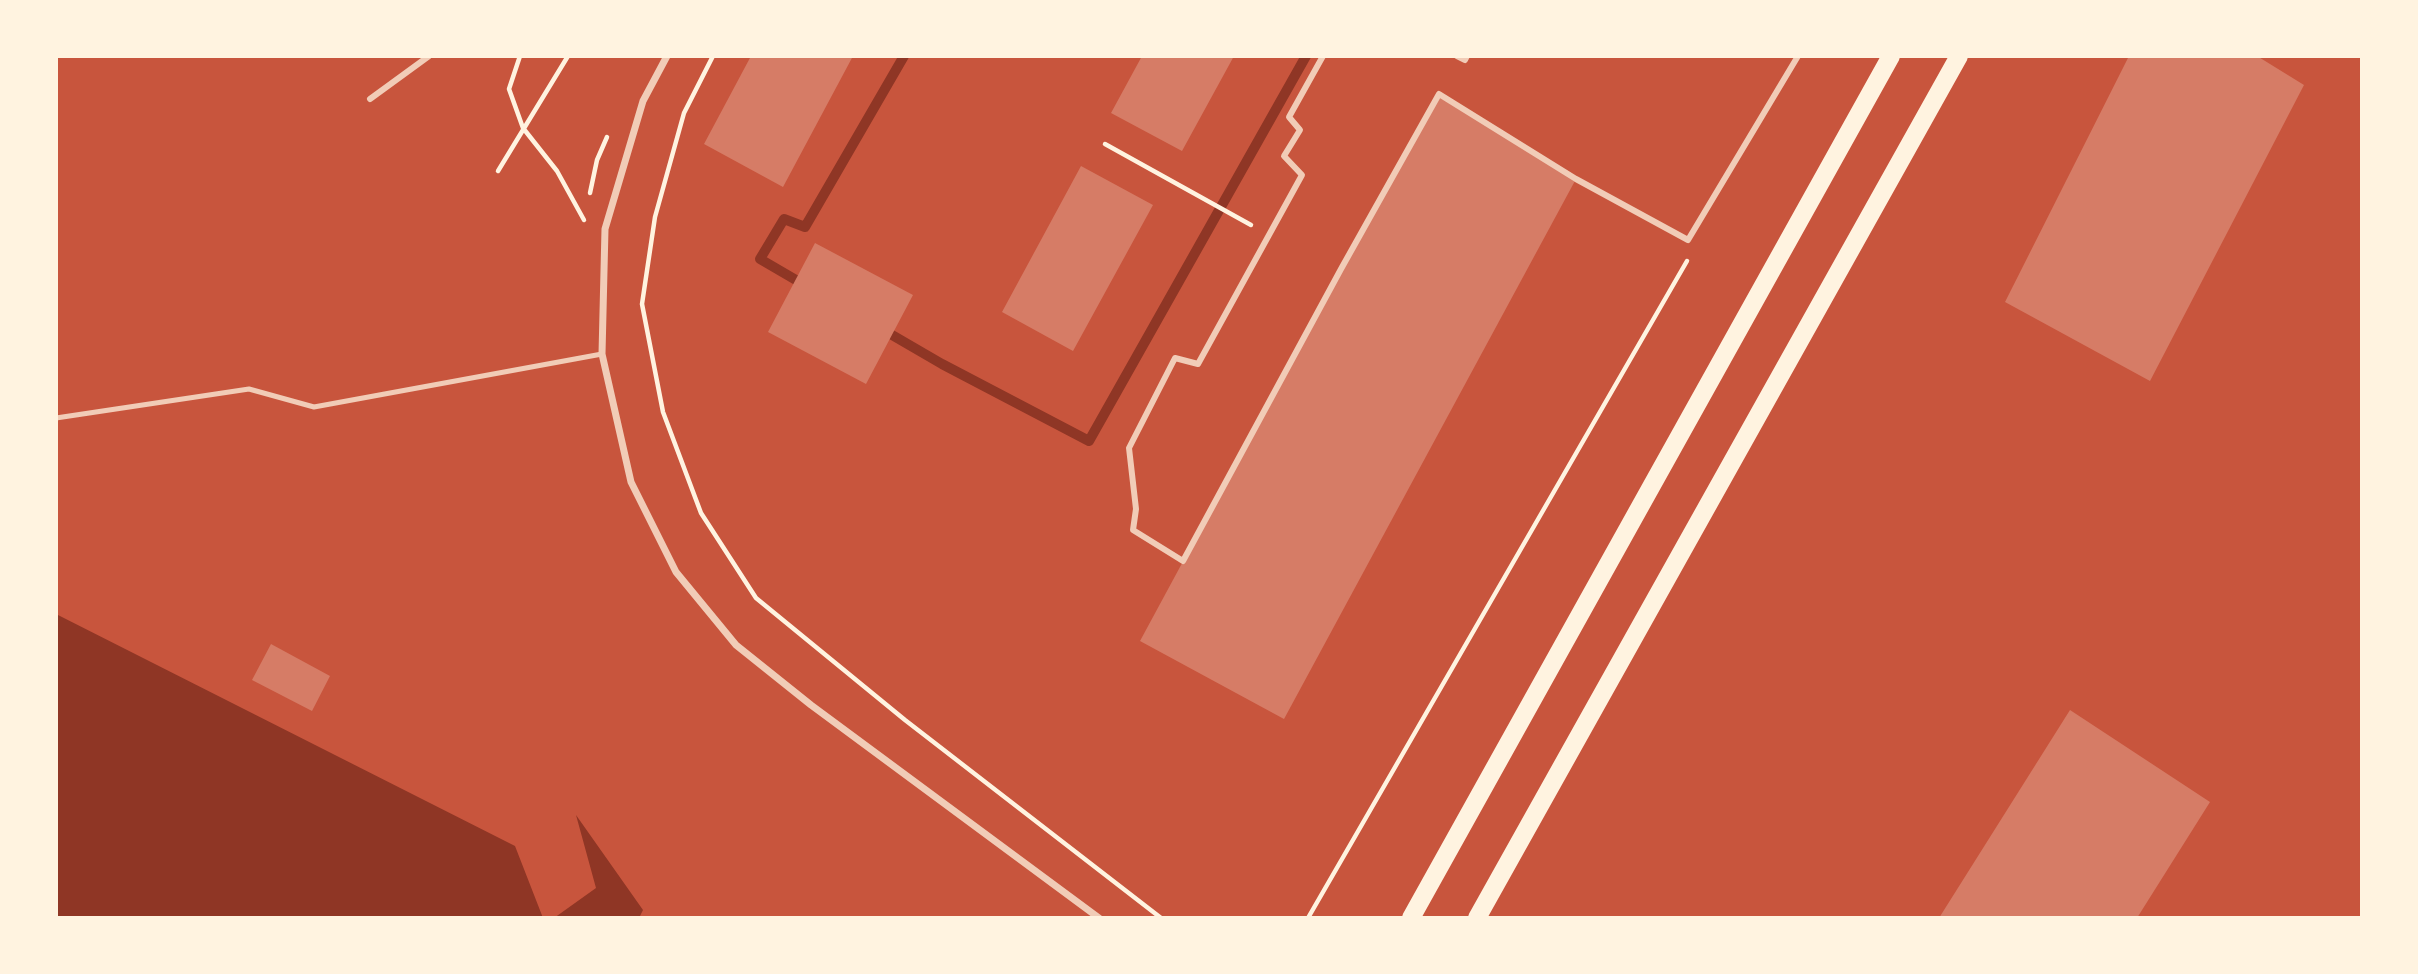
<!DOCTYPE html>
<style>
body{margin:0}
#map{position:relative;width:2418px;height:974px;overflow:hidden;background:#c8553d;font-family:"Public Sans",sans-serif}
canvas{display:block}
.frame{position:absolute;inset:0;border:58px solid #fff3e0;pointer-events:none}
</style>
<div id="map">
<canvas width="2418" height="974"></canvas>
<div class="frame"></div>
</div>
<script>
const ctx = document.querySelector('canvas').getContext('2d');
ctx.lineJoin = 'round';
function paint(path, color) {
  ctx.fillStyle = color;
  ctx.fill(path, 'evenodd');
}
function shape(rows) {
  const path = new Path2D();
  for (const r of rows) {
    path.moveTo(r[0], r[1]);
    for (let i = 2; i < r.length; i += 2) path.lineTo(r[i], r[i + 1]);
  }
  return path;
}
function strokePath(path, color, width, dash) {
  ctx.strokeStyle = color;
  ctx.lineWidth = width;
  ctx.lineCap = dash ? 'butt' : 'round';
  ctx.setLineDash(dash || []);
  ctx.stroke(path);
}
paint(shape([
 [56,614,515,846,543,918,56,918],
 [576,815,643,910,639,918,554,918,596,888]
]), '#8f3625');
strokePath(shape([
 [808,287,760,259,784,219,805,227,904,56],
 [880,328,942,364,1089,441,1306,56]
]), '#8f3625', 10);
paint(shape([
 [751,56,853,56,783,187,704,144],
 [1142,56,1234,56,1182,151,1111,113],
 [2129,56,2257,56,2304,85,2150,381,2005,302],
 [1439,94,1576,179,1284,719,1140,641,1341,269],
 [1081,166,1153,205,1073,351,1002,312],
 [815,243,913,295,866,384,768,332],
 [271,644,330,676,312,711,252,680],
 [2070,710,2210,802,2137,918,1939,918]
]), '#d67c66');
strokePath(shape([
 [520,56,509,89,523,128,557,171,584,220],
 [713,56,684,113,655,217,642,304,663,412,701,513,756,598,905,720,1161,918],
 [1105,144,1251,225],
 [498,171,568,56],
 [590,193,597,160,607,137],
 [1308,918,1687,261]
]), '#fff3e0', 4.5);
strokePath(shape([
 [56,418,249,389,314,407,602,354]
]), '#f1ccb7', 5);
strokePath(shape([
 [1323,56,1289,117,1300,130,1284,156,1302,175,1198,364,1175,358,1129,448,1136,509,1133,530,1183,561,1341,269,1439,94,1576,179,1688,240,1798,56],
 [1457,56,1465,60,1467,56],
 [370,99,429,56]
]), '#f1ccb7', 6);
strokePath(shape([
 [667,56,643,101,605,229,602,354,631,482,676,572,736,645,811,705,1099,918]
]), '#f1ccb7', 7);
strokePath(shape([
 [1411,918,1891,56],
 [1477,918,1959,56]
]), '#fff3e0', 18);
</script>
